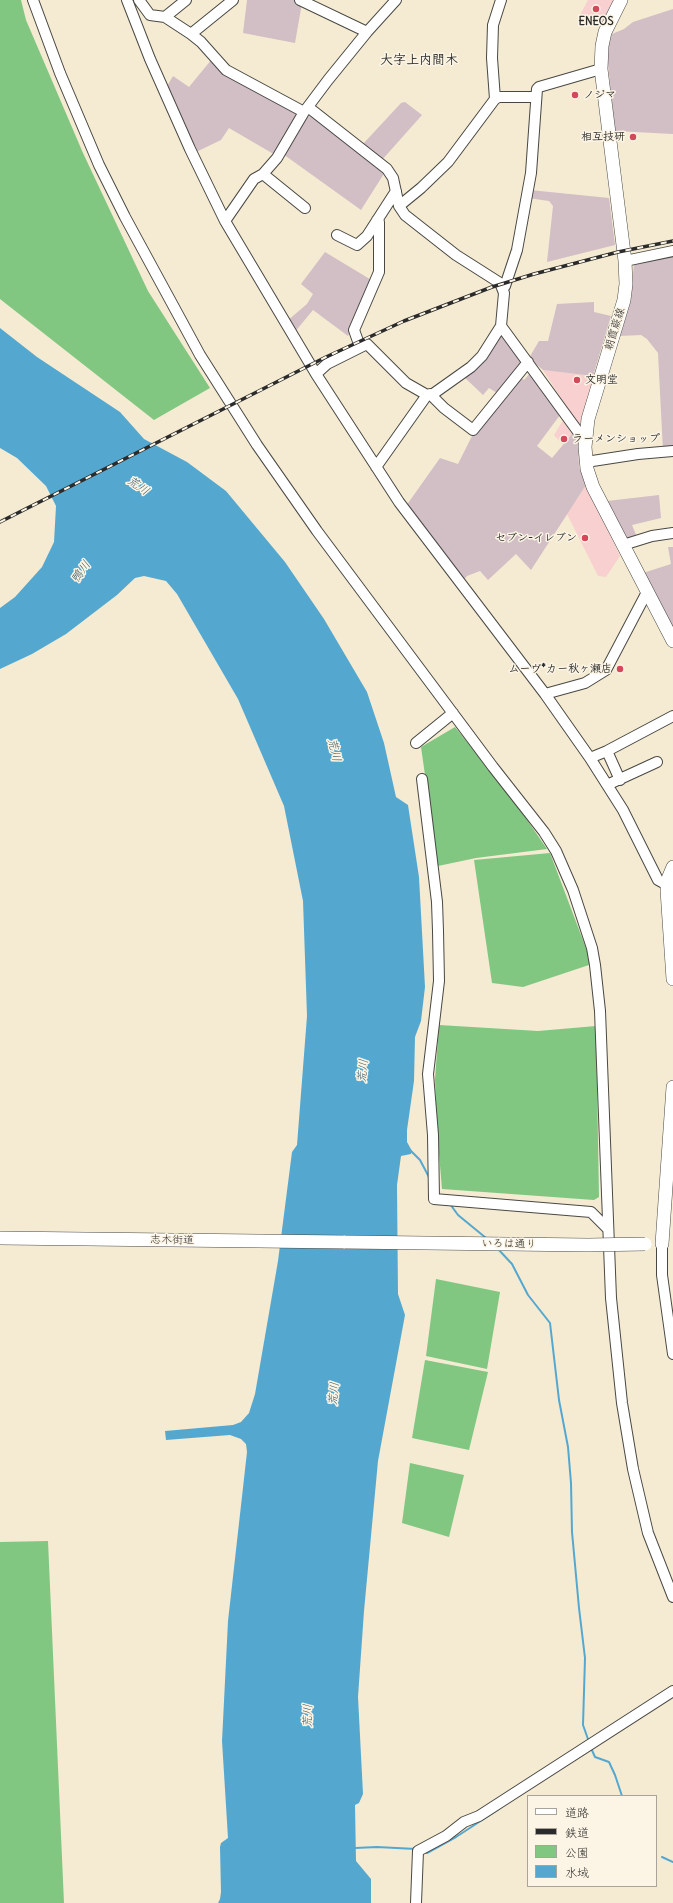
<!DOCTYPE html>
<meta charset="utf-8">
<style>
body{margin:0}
#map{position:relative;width:673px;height:1903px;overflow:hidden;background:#f5ebd2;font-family:Delius,"Klee One",sans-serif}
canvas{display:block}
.legend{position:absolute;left:527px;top:1795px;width:130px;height:92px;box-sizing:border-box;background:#fcf5e5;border:1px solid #a8a49b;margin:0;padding:5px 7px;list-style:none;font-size:12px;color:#2b2b2b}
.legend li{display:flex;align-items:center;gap:8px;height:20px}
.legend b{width:20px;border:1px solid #a8a49b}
</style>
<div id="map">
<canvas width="673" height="1903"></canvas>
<ul class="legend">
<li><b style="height:5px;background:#fff"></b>道路</li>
<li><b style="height:5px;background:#2b2b2b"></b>鉄道</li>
<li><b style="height:11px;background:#81c782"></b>公園</li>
<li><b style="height:11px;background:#54a8d0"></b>水域</li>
</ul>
</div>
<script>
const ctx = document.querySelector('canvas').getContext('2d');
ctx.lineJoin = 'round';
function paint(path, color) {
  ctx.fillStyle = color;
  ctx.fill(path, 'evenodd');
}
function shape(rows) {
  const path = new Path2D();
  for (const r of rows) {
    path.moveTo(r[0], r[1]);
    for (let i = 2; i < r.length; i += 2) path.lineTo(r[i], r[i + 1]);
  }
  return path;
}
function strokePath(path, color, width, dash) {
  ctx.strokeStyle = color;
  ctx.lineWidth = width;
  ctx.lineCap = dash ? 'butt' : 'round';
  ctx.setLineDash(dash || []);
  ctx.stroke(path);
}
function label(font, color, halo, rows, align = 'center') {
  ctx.font = font + ' Delius,"Klee One",sans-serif';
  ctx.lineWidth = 3;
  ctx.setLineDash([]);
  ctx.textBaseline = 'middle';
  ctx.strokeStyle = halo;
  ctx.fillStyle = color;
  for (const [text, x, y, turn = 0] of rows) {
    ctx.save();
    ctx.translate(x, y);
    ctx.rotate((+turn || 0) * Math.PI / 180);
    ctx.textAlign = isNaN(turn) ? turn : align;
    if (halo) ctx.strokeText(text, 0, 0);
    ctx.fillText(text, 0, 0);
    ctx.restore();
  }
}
paint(shape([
 [588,0,614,0,600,27,580,15],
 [543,370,593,376,580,424,577,424],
 [563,420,572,434,563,445,554,435],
 [586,485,620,556,606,577,598,576,567,514]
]), '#f7d0cf');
paint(shape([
 [247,0,295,0,302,3,295,43,243,33],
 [673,9,673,134,615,131,608,64,608,49,612,34,624,29,633,22],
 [212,59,301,113,277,156,229,128,221,140,194,153,166,88,173,76,189,87],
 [405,102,422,115,382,160,363,144,401,103],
 [312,115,385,172,361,210,283,154,307,117],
 [530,190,609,198,615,245,547,262,553,206,549,201,528,198],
 [325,252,373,281,348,336,313,310,294,333,287,321,307,304,313,294,301,284],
 [673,253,673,450,663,451,658,353,647,339,641,335,620,336,631,300,634,262],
 [594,302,594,312,611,316,593,376,543,370,529,358,539,341,548,341,557,304],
 [500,334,524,362,497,393,489,388,483,395,463,376],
 [532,371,560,415,537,446,552,458,572,434,578,442,579,467,586,485,531,570,516,554,488,580,480,571,467,576,463,581,406,506,440,458,458,464,475,430,519,375,524,380],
 [659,495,661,518,632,525,637,537,627,541,607,501],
 [668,547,673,547,673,629,643,573,671,564]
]), '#d2bec5');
paint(shape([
 [0,0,21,0,26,20,83,153,148,291,210,388,154,420,0,299],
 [455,727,510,795,547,849,476,858,438,866,421,747],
 [550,853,592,964,523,987,492,983,474,860],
 [439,1025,538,1031,596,1026,599,1197,594,1200,442,1189,437,1130,435,1079],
 [436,1279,500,1292,487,1369,426,1356],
 [425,1360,488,1372,469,1450,412,1438],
 [410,1463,464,1475,449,1537,402,1523],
 [48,1541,64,1903,0,1903,0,1542]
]), '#81c782');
paint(shape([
 [0,328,37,357,120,412,144,439,187,462,226,491,285,562,324,619,367,692,384,743,396,797,408,805,419,877,425,987,421,1021,415,1037,414,1081,407,1130,407,1142,412,1151,411,1154,401,1156,397,1185,398,1294,405,1315,378,1461,364,1611,358,1697,363,1794,359,1803,355,1805,356,1861,371,1879,371,1903,218,1903,220,1899,221,1892,220,1847,221,1843,228,1838,222,1741,228,1621,247,1452,246,1444,241,1439,230,1435,166,1440,165,1431,233,1425,241,1422,249,1413,255,1394,278,1261,292,1152,297,1145,307,1016,303,901,284,806,238,699,177,594,166,581,144,576,135,578,117,595,66,634,32,654,0,669,0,608,15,597,42,567,54,542,56,506,46,486,17,458,0,448]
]), '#54a8d0');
strokePath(shape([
 [410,1150,420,1160,430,1179],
 [450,1204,458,1215,486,1238],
 [498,1249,512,1264,528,1295,550,1323,559,1400,568,1447,571,1483,572,1532,579,1608,585,1658,583,1725,589,1742],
 [591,1748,595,1757,609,1762,615,1775,622,1796],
 [355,1848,377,1847,416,1849],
 [424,1852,427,1853,456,1837,499,1809],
 [662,1857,673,1862]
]), '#54a8d0', 2);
const minor = shape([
 [33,0,60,73,99,165,125,217,200,355,257,445,317,531,493,767,544,832,556,851,573,890,592,948,595,965,600,1011,611,1298,622,1403,633,1469,648,1533,673,1597],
 [127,0,150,59,190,149,225,221,316,374,399,502,545,694,590,758,623,810,658,880,667,885],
 [139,0,150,15,165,17,191,34,201,42,226,70,304,112],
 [300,0,367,32],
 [501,0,493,25,492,58,495,99,499,97,536,97],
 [165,17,186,0],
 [191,34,233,0],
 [308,107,387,169,393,178,399,206,405,215,456,255,500,283,504,293,501,326,579,433,585,438],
 [263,174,305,208],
 [399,206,421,188,448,162,495,99],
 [225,221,254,179,263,174,277,158,304,112,328,80,367,32,396,0],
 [337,235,357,245,367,236,396,191],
 [625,261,673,251],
 [503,288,505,286,517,250,531,173,537,89,539,87,601,69],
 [360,347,354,330,379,272,379,222,377,220],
 [316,374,327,364,367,344,406,383,427,395],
 [430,394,444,408,473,430,528,362],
 [586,462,638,454,673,451],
 [376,467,427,395,433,394,471,367,482,356,501,326],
 [623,545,652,536,673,533],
 [545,694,585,683,606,670,647,592],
 [416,743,453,713],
 [607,751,620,780],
 [590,758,607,751,673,716],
 [422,779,437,902,438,931,439,981,428,1074,433,1135,434,1199,591,1212,608,1229],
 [607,785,657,762],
 [662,1244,662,1275,673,1354],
 [416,1903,418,1851,446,1836,464,1822,479,1816,673,1691]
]);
const major = shape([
 [621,0,605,32,602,46,601,69,625,261,626,284,624,300,588,419,585,447,587,469,593,487,673,641],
 [673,867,668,879,667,890,673,979],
 [0,1238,345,1242],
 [662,1244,673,1087]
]);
strokePath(minor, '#494844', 12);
strokePath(major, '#494844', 14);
strokePath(minor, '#fff', 10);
strokePath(major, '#fff', 13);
const rail = shape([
 [0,522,326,357,404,321,492,287,534,274,618,252,673,241]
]);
strokePath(rail, '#2b2b2b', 3.5);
strokePath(rail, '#fcf5e5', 2, [6]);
const majorBridge = shape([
 [345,1242,588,1245,645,1244]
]);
strokePath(majorBridge, '#494844', 14, []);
strokePath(majorBridge, '#fff', 13);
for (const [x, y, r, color] of [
 [596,9,4,"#d1495b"],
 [575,95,4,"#d1495b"],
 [633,137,4,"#d1495b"],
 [577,380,4,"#d1495b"],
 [564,439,4,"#d1495b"],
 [585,538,4,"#d1495b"],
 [620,669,4,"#d1495b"]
]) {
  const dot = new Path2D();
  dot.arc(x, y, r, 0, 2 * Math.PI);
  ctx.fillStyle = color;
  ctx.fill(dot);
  strokePath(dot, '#fcf5e5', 1.5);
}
label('bold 11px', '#2b2b2b', '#fcf5e5', [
 ["ENEOS",596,22,"center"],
 ["ノジマ",583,95],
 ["相互技研",625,137,"right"],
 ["文明堂",585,380],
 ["ラーメンショップ",572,439],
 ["セブン-イレブン",577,538,"right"],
 ["ムーヴ*カー秋ヶ瀬店",612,669,"right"]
], 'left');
label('11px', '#2b2b2b', '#fcf5e5', [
 ["朝霞蕨線",615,329,-73],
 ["志木街道",172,1240,1],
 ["いろは通り",509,1244,1]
]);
label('italic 12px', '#3b5d6d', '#fcf5e5', [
 ["荒川",138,486,35],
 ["鴨川",81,572,-54],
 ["荒川",334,750,77],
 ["荒川",363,1071,-85],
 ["荒川",334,1394,-85],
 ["荒川",308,1716,-89]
]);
label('bold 13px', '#2b2b2b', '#fcf5e5', [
 ["大字上内間木",419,60]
]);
</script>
